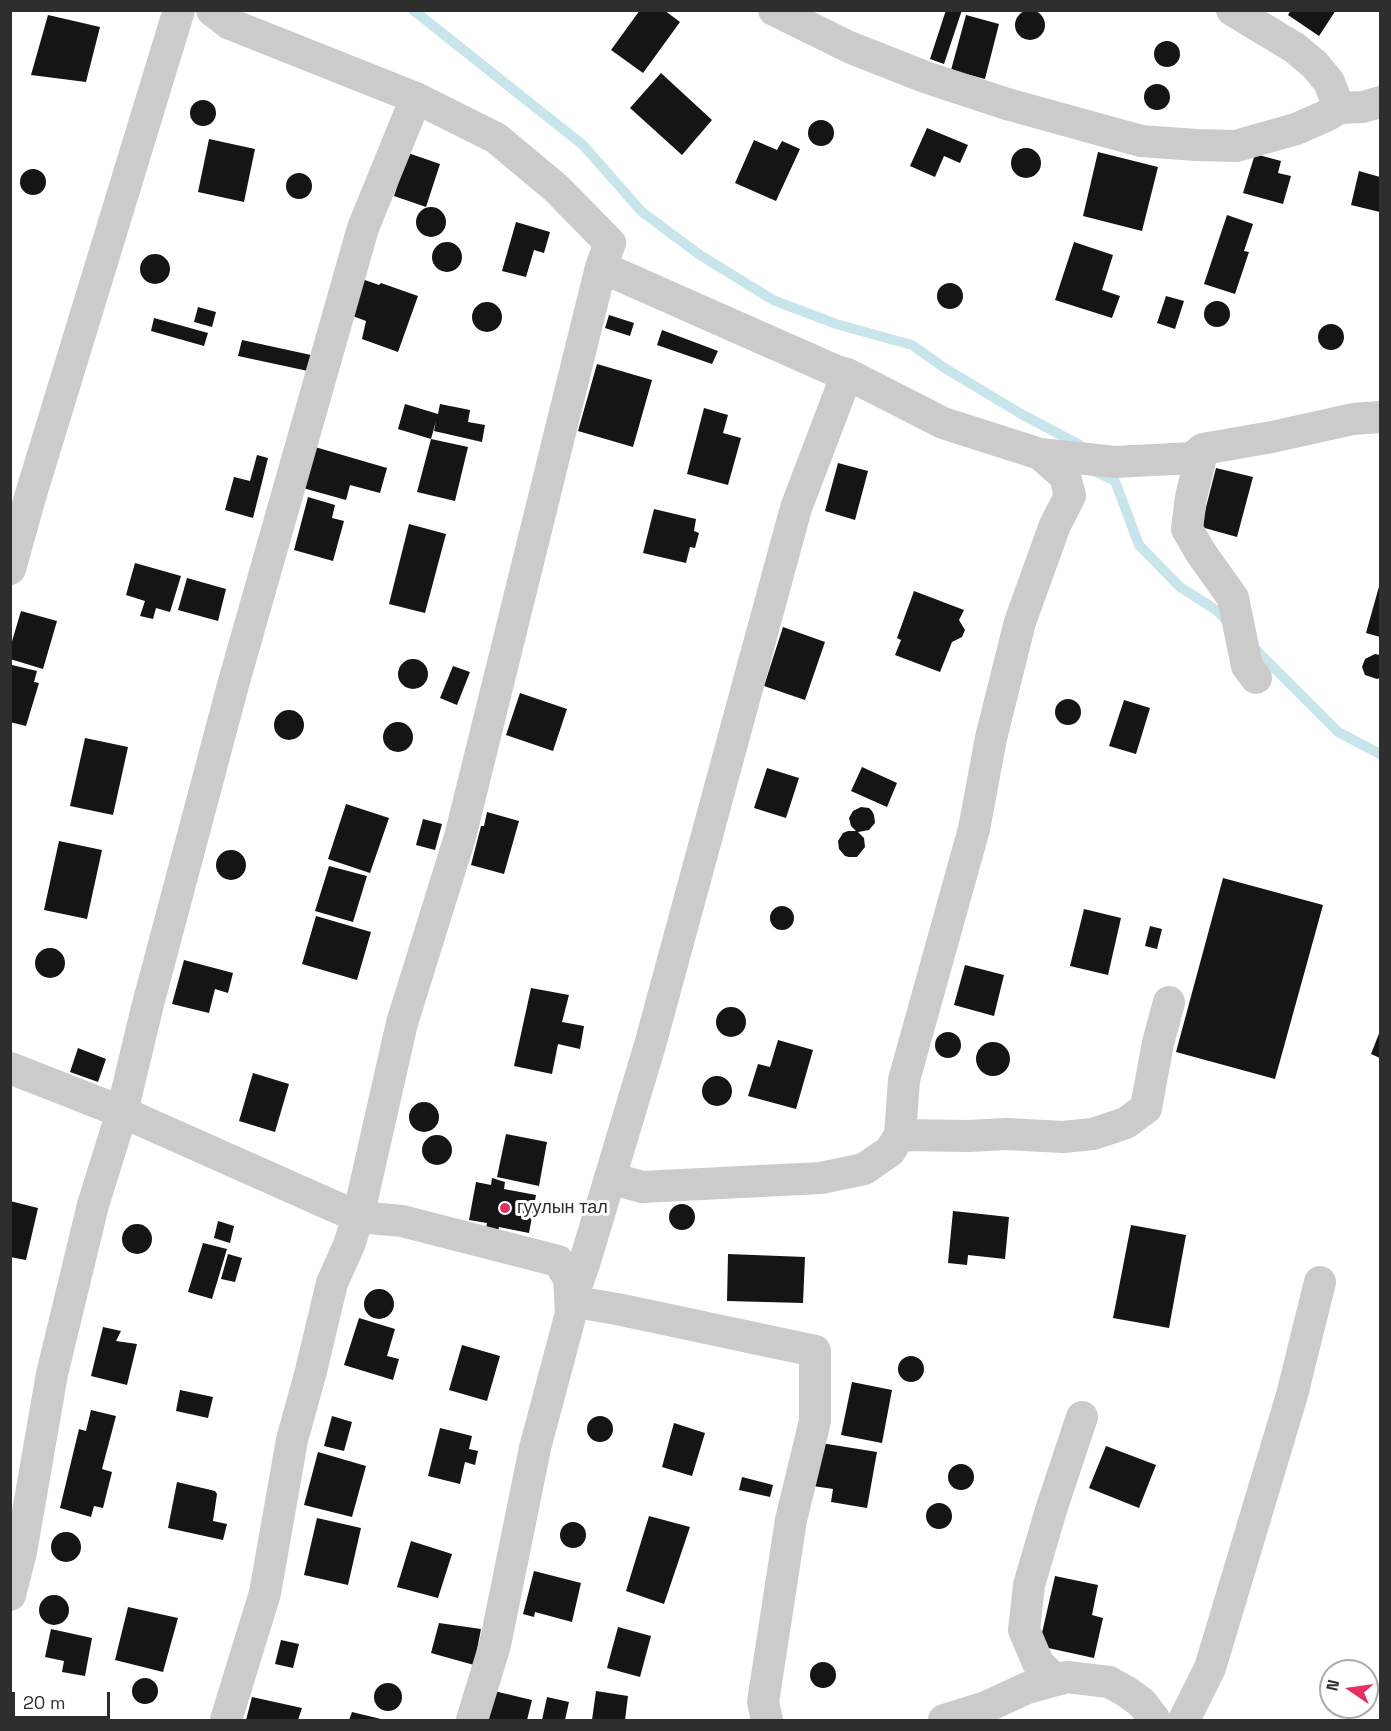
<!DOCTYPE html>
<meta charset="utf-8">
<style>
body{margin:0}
#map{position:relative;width:1391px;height:1731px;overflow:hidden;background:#fff;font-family:"Space Grotesk",sans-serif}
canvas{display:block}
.frame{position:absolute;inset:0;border:12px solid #2e2e2e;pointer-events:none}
.north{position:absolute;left:1319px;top:1659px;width:60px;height:60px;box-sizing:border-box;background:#fff;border:2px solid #ababab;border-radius:50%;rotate:283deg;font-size:16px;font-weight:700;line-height:24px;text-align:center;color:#2e2e2e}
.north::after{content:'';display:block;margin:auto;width:21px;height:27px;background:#e53061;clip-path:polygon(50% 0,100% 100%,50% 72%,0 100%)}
.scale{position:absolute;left:12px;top:1692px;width:98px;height:27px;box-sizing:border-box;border:3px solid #2e2e2e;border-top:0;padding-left:8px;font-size:18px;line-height:21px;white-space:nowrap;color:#2e2e2e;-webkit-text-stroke:4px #fff;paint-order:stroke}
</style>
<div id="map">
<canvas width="1391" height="1731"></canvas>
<div class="frame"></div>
<div class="north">N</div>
<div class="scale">20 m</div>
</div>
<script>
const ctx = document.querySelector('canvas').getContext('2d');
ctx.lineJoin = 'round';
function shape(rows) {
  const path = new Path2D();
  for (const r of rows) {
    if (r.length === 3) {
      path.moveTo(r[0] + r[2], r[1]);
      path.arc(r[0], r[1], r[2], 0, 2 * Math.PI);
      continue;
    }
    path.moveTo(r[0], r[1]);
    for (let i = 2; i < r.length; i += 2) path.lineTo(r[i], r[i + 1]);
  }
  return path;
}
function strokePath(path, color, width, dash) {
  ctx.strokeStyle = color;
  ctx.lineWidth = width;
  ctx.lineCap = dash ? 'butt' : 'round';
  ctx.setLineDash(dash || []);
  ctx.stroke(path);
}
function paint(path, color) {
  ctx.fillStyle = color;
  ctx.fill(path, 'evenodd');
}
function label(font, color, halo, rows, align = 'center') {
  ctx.font = font + ' "Space Grotesk",sans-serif';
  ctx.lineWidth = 6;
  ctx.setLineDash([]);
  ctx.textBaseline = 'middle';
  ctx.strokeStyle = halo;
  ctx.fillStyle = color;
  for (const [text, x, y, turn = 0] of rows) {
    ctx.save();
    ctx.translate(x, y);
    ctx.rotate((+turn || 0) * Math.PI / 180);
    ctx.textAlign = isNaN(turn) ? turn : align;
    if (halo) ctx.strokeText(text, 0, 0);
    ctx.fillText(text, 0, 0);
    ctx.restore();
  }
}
strokePath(shape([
 [413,10,583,145,642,212,700,255,773,300,836,324,912,345,943,367,1023,415,1080,445,1075,450],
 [1094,471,1115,481,1139,545,1180,587,1216,610,1229,623],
 [1251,645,1338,732,1380,754]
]), '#c8e5ec', 10);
paint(shape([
 [640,10,664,10,680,22,643,73,611,50],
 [946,10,962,10,944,64,930,59],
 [1291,10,1336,10,1319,36,1288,15],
 [1030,25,15],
 [48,15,100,27,86,82,31,75],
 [966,15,999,24,985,79,951,70],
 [1167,54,13],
 [661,73,712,120,682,155,630,108],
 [1157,97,13],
 [203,113,13],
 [821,133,13],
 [927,128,968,145,960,163,944,156,935,177,910,166],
 [209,139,255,149,244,202,198,192],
 [754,140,777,150,782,141,800,149,776,201,735,183],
 [1026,163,15],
 [1098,152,1158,167,1142,231,1083,216],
 [408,153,440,164,426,207,394,196],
 [1255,154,1281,161,1278,173,1291,176,1283,204,1243,193],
 [33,182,13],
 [1359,171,1380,177,1380,212,1351,205],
 [299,186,13],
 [431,222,15],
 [1227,215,1253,224,1244,251,1249,252,1235,294,1204,284],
 [516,222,550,232,544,253,534,250,526,277,502,271],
 [1074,242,1113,255,1102,290,1120,296,1112,318,1055,300],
 [447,257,15],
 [155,269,15],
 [362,279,379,285,381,283,418,296,398,352,362,339,366,321,350,315],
 [950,296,13],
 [1166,296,1184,301,1175,329,1157,323],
 [1217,314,13],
 [487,317,15],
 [198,307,216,312,212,327,194,322],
 [609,315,634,323,630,336,605,328],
 [154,318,208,333,204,346,151,331],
 [1331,337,13],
 [662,330,718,351,712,364,657,345],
 [242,340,311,355,308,371,238,356],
 [597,364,652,380,633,447,578,431],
 [405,404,438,414,440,404,470,410,468,422,485,425,482,442,434,431,436,421,431,439,398,429],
 [704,408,728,415,723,433,741,438,728,485,687,474],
 [431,439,468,447,455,501,417,492],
 [315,447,387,468,380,493,350,485,346,500,303,488],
 [257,455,268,458,253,518,225,510,234,477,250,481],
 [838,463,868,471,855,520,825,511],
 [1216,468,1253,477,1237,537,1201,527],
 [308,497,335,505,332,518,344,521,333,561,294,550],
 [654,509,696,519,694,531,699,533,695,548,690,547,686,563,643,553],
 [409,524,446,534,425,613,389,604],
 [135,563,181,576,170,612,156,608,153,619,140,616,145,601,126,595],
 [187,578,226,589,218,621,178,610],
 [1380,583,1380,637,1366,633],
 [914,591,964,610,959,620,965,630,962,637,952,642,940,672,895,655,901,640,897,638],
 [21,611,57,621,43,669,10,659,10,648],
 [783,627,825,642,805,700,764,686],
 [1375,654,1380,655,1380,678,1377,679,1365,675,1362,667,1365,659],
 [413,674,15],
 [12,665,37,671,34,682,39,683,26,726,10,722],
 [453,666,470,672,457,705,440,698],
 [520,693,567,709,553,751,506,735],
 [1068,712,13],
 [1124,700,1150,708,1136,754,1109,746],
 [289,725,15],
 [398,737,15],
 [85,738,128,747,113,815,70,806],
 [862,767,897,783,887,807,851,791],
 [767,768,799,778,786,818,754,808],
 [346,804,389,818,370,873,328,859],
 [861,807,869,808,872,811,874,815,875,823,869,830,858,832,864,838,865,847,857,857,849,857,845,856,839,849,838,841,843,833,848,831,856,831,851,826,849,818,853,811],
 [487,812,519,821,504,874,471,865,481,826,484,826],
 [423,819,442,824,435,850,416,845],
 [59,841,102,850,87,919,44,910],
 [231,865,15],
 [329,866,367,876,353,922,315,911],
 [1223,878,1323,905,1275,1079,1176,1052],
 [782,918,12],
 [1084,909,1121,918,1108,975,1070,966],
 [316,916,371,932,357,980,302,964],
 [1150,926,1162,929,1157,949,1145,946],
 [50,963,15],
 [184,960,233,973,228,993,215,989,209,1013,172,1004],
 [965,965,1004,975,994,1016,954,1005],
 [531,988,569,995,562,1022,584,1026,580,1049,558,1044,552,1074,514,1066],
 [731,1022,15],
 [1380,1031,1380,1058,1371,1054],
 [948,1045,13],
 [778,1040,813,1050,796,1109,748,1096,758,1064,770,1067],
 [993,1059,17],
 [78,1048,106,1059,98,1082,70,1072],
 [253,1073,289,1084,275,1132,239,1121],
 [717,1091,15],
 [424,1117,15],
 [506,1134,547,1142,539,1186,497,1177],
 [437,1150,15],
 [492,1178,505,1182,504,1189,536,1195,529,1233,499,1227,497,1238,485,1235,487,1223,469,1220,476,1182,491,1185],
 [10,1201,38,1208,26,1260,10,1257],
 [682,1217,13],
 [953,1211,1009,1217,1005,1259,968,1255,967,1265,948,1263],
 [218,1221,234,1226,230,1243,214,1238],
 [137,1239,15],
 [1131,1225,1186,1235,1169,1328,1113,1318],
 [203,1243,227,1249,212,1299,188,1292],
 [228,1254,242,1258,235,1282,221,1279],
 [728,1254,805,1257,803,1303,727,1301],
 [379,1304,15],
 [359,1318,395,1329,387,1356,399,1359,393,1380,344,1365],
 [103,1327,121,1331,116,1341,137,1344,127,1385,91,1376],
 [462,1345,500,1356,487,1401,449,1390],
 [911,1369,13],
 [852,1382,892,1390,882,1443,841,1435],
 [180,1390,213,1397,208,1418,176,1411],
 [91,1410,116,1416,102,1469,112,1472,103,1508,94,1506,91,1517,60,1508,79,1429,86,1431],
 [332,1416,352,1422,344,1451,324,1446],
 [600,1429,13],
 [674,1423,705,1433,692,1476,662,1467],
 [440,1428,472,1436,469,1449,478,1451,475,1465,465,1462,460,1484,428,1476],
 [821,1443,877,1452,867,1508,831,1502,833,1489,813,1486],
 [1106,1446,1156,1465,1139,1508,1089,1488],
 [318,1452,366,1466,352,1517,304,1505],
 [961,1477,13],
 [742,1477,773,1485,770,1497,739,1490],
 [177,1482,215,1491,217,1494,213,1521,227,1524,223,1540,168,1528],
 [939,1516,13],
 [649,1516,690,1527,664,1604,626,1591],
 [317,1518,361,1528,348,1585,304,1575],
 [573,1535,13],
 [66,1547,15],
 [411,1541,452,1554,438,1598,397,1587],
 [534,1571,581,1583,572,1622,535,1612,534,1617,523,1614],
 [1055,1576,1098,1585,1092,1615,1103,1618,1094,1658,1039,1646],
 [54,1610,15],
 [128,1607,178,1618,163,1672,115,1660],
 [439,1623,481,1629,474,1665,431,1653],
 [618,1627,651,1636,640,1677,607,1668],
 [51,1629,92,1638,85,1676,62,1672,64,1661,45,1657],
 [281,1640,299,1644,293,1668,275,1664],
 [823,1675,13],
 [145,1691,13],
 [388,1697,14],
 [494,1691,532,1700,527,1720,487,1720],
 [596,1691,628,1696,625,1720,592,1720],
 [252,1697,302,1708,298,1720,246,1720],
 [547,1697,569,1702,565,1720,542,1720],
 [352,1712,385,1720,349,1720]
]), '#151515');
strokePath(shape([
 [212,10,230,24,416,98,496,138,556,188,610,243,601,267,460,837,402,1023,358,1217,349,1245,332,1283,311,1371,292,1440,265,1593,226,1720],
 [774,10,849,47,925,77,1007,104,1141,141,1196,145,1236,146,1296,129,1328,115,1339,108,1363,107,1380,102],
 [1232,10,1295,48,1315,65,1329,82,1339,108],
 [601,267,836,371,847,374,943,423,1040,454,1065,476,1070,496,1055,525,1020,622,991,738,974,829,904,1080,900,1135,890,1151,864,1169,821,1178,642,1187,610,1178],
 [1203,449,1191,497,1187,529,1201,553,1233,598,1247,666,1256,678],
 [1040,454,1115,462,1192,458,1203,449,1272,437,1353,419,1380,417],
 [10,569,31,494,179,10],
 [10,1068,122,1112,358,1217,402,1221,558,1261,569,1278,571,1313,535,1448,495,1645,472,1720],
 [900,1135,969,1136,1006,1134,1063,1137,1093,1134,1126,1123,1146,1108,1158,1043,1169,1002],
 [571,1301,585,1261,650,1045,796,508,847,374],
 [571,1301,622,1310,815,1351,815,1421,791,1520,763,1702,767,1720],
 [10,1595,21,1552,52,1374,93,1205,122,1112,147,1008,233,685,363,228,416,98],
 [1061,1679,1050,1675,1038,1663,1024,1630,1029,1585,1051,1510,1082,1417],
 [944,1720,986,1707,1027,1688,1067,1677,1109,1682,1127,1692,1142,1703,1155,1720],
 [1184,1720,1210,1668,1292,1395,1320,1282]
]), '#cbcbcb', 32);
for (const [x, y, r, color] of [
 [505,1208,6,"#e53061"]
]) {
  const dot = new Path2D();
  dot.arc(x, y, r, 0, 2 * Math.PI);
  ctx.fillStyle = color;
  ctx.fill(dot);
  strokePath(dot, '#fff', 2);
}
label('18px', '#2e2e2e', '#fff', [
 ["гуулын тал",517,1208]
], 'left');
</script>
